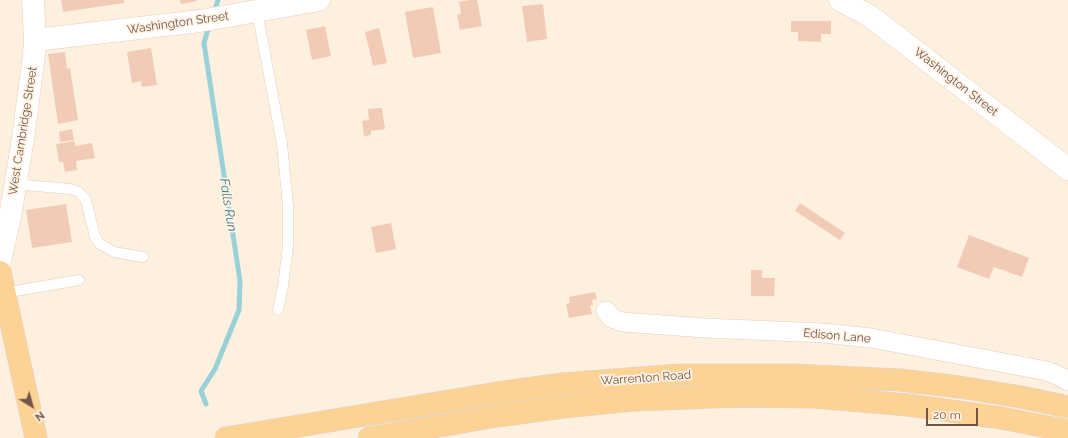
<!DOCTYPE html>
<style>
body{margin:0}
#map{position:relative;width:1068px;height:438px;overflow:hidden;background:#fdf0df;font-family:Raleway,sans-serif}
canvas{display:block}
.north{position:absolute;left:12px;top:386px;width:40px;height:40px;-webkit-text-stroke:3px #fff4e5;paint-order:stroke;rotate:143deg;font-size:11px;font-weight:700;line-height:16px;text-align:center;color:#735447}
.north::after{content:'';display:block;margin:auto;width:14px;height:18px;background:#735447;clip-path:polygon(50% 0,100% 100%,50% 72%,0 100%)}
.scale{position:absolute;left:926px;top:408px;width:52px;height:18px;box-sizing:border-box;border:2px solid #735447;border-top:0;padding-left:5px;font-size:12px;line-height:14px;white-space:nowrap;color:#735447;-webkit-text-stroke:3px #fff4e5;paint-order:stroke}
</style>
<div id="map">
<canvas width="1068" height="438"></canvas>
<div class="north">N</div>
<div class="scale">20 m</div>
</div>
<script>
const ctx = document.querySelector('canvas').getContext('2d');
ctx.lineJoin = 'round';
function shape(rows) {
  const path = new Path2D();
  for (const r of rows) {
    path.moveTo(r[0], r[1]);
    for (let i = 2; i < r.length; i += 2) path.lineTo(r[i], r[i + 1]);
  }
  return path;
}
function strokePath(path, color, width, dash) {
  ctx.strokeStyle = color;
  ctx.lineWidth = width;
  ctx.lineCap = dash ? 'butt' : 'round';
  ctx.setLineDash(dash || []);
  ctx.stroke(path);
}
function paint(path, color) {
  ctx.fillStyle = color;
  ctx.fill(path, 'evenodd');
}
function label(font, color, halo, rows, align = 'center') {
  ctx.font = font + ' Raleway,sans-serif';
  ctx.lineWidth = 3.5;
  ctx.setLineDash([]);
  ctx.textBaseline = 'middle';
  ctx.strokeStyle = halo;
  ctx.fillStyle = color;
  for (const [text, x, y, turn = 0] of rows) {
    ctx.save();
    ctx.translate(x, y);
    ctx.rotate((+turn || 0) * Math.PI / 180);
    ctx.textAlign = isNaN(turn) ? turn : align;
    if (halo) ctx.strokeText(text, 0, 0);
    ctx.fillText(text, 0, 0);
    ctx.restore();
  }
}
strokePath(shape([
 [214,12,218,0],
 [206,404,201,391,215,369,239,310,240,281,204,43,209,26]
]), '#9ad1d8', 5);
paint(shape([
 [61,0,124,0,124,3,63,12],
 [180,0,197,0,197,1,181,4],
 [470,0,477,0,482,26,460,30,457,15,461,14,459,2],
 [543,4,547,39,527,42,522,6],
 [433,7,441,53,413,58,405,12],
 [791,21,831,21,831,34,821,34,821,42,798,41,798,32,791,32],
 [325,26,331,56,312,60,306,30],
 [379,28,387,63,373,66,365,32],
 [151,48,157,85,142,87,141,81,132,83,127,52],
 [65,52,67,69,70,68,78,120,58,124,48,54],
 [382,108,385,129,371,131,371,135,364,136,362,121,369,120,368,109],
 [72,129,74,140,60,142,59,132],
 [75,141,75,146,92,143,95,158,76,161,77,170,65,172,63,162,59,162,56,144],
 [800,203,845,233,840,240,795,211],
 [66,204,72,242,32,248,26,210],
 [391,223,396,249,376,253,371,227],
 [969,235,1029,258,1022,277,994,267,989,279,957,267],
 [751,270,762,270,762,278,775,278,774,296,751,296],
 [595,292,597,299,592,300,593,305,590,306,592,314,569,318,566,304,570,303,569,297]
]), '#f2cbb6');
const lane = shape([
 [257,11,282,144,288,206,288,246,283,286,278,310],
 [14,184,70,189,79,192,86,200,95,237,100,244,114,252,143,257],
 [4,293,79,280]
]);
const street = shape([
 [606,311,612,318,622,322,705,328,823,333,871,338,1047,371,1059,376,1068,381]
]);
const secondary = shape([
 [840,0,870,16,1068,169],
 [35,40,200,21,319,0],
 [0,261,10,217,23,139,34,55,35,40,33,0]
]);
const primary = shape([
 [0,272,36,438],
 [226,438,497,393,563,384,680,375,792,375,900,380,959,387,1021,397,1068,407],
 [369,438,497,416,563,407,634,400,739,396,815,397,908,405,1001,418,1068,431]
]);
strokePath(lane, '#e2cdbe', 11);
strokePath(street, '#e2cdbe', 20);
strokePath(secondary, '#e8cebb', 23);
strokePath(primary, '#dbd3cf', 23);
strokePath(lane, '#fff', 10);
strokePath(street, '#fff', 19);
strokePath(secondary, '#fff', 22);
strokePath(primary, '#fdd295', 22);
label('12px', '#735447', '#fff4e5', [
 ["Washington Street",178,23,-8],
 ["Washington Street",956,82,38],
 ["West Cambridge Street",23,131,-81],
 ["Edison Lane",837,336,5],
 ["Warrenton Road",646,378,-4]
]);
label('italic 13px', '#3d7880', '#fff4e5', [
 ["Falls Run",228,205,81]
]);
</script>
